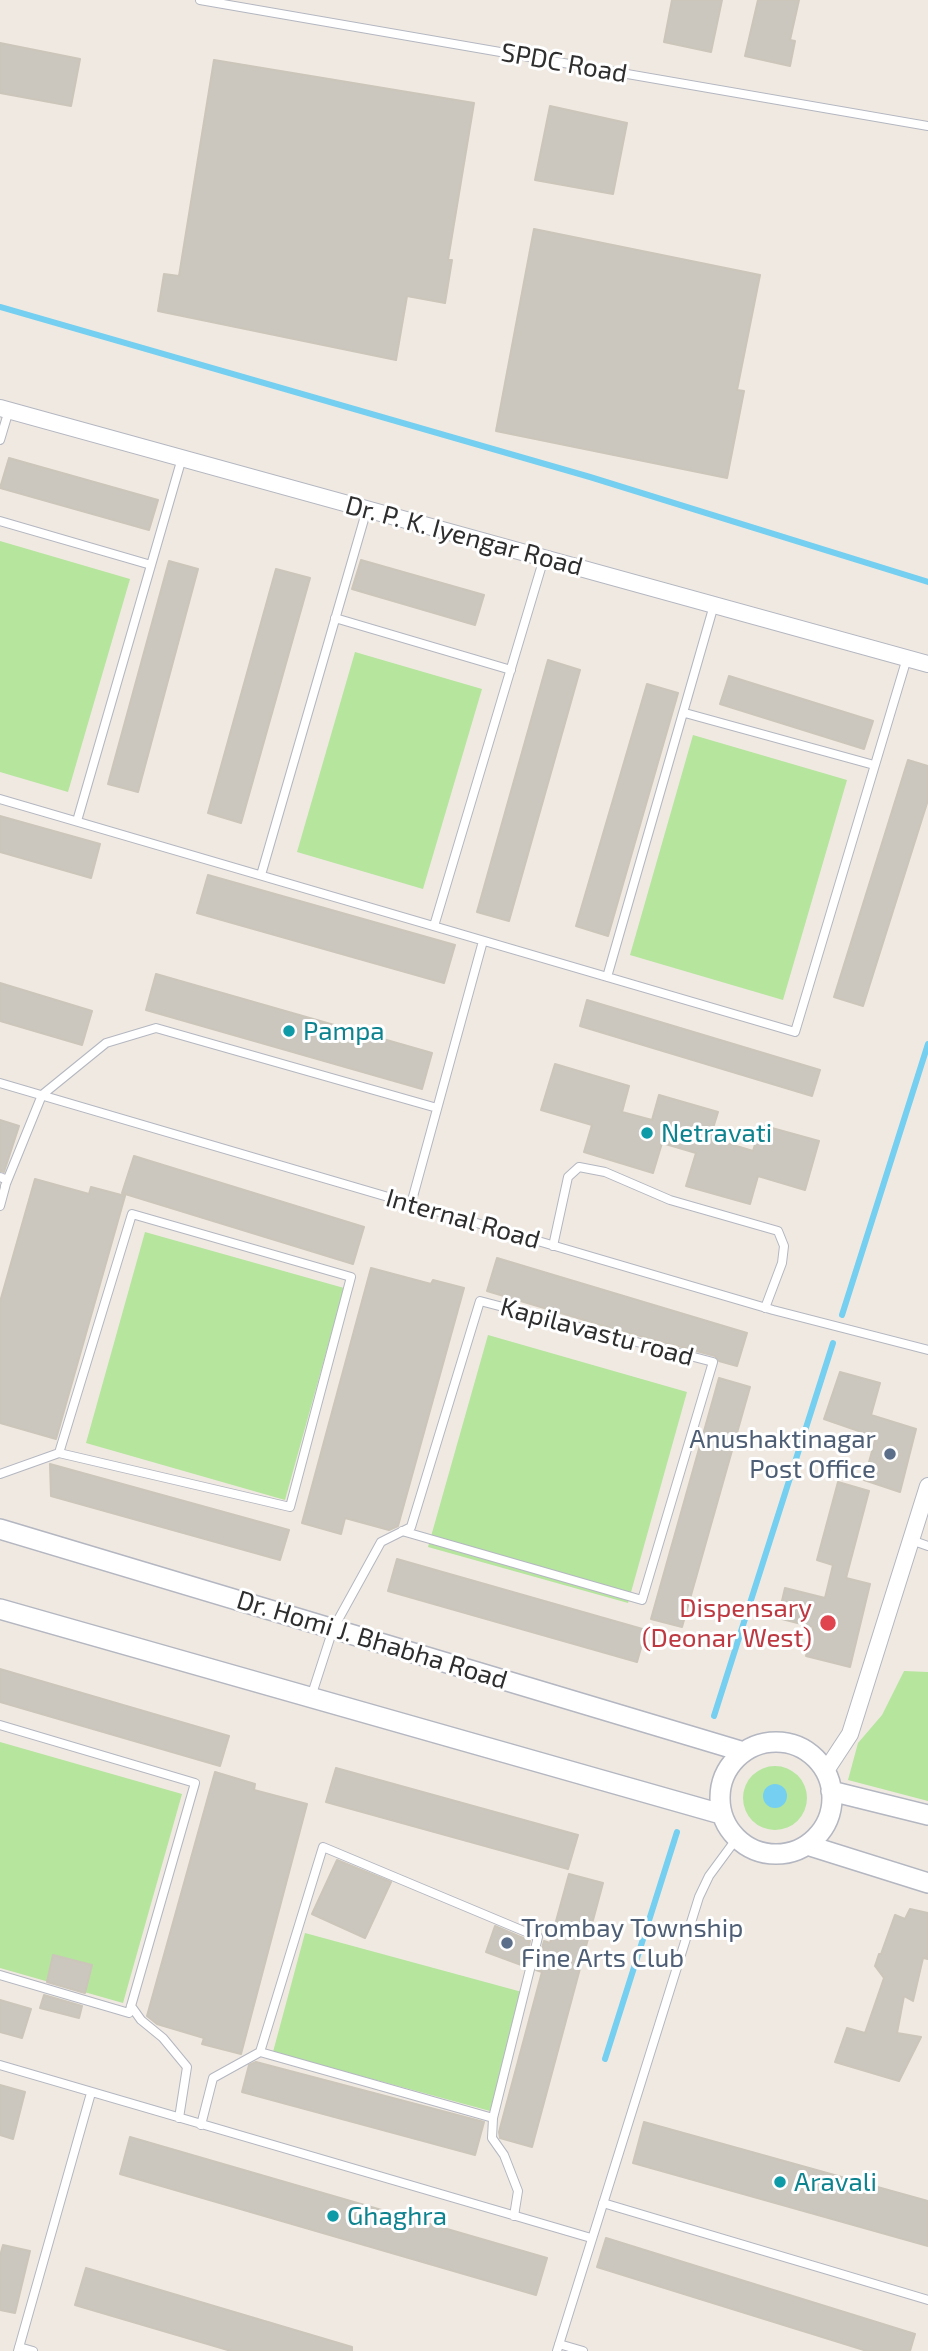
<!DOCTYPE html>
<style>
body{margin:0}
canvas{display:block;background:#efe9e1}
</style>
<canvas width="928" height="2351"></canvas>
<script>
const ctx = document.querySelector('canvas').getContext('2d');
ctx.lineJoin = 'round';
function paint(path, color) {
  ctx.fillStyle = color;
  ctx.fill(path, 'evenodd');
}
function shape(rows) {
  const path = new Path2D();
  for (const r of rows) {
    if (r.length === 3) {
      path.moveTo(r[0] + r[2], r[1]);
      path.arc(r[0], r[1], r[2], 0, 2 * Math.PI);
      continue;
    }
    path.moveTo(r[0], r[1]);
    for (let i = 2; i < r.length; i += 2) path.lineTo(r[i], r[i + 1]);
  }
  return path;
}
function strokePath(path, color, width, dash) {
  ctx.strokeStyle = color;
  ctx.lineWidth = width;
  ctx.lineCap = dash ? 'butt' : 'round';
  ctx.setLineDash(dash || []);
  ctx.stroke(path);
}
function label(font, color, halo, rows, align = 'center') {
  ctx.font = font + ' "Exo 2",sans-serif';
  ctx.lineWidth = 6;
  ctx.setLineDash([]);
  ctx.textBaseline = 'middle';
  ctx.strokeStyle = halo;
  ctx.fillStyle = color;
  for (const [text, x, y, turn = 0] of rows) {
    ctx.save();
    ctx.translate(x, y);
    ctx.rotate((+turn || 0) * Math.PI / 180);
    ctx.textAlign = isNaN(turn) ? turn : align;
    if (halo) ctx.strokeText(text, 0, 0);
    ctx.fillText(text, 0, 0);
    ctx.restore();
  }
}
paint(shape([
 [0,541,130,579,68,792,0,772],
 [355,652,482,689,423,889,297,852],
 [693,735,847,780,783,1000,630,955],
 [145,1232,344,1288,285,1500,86,1443],
 [488,1335,687,1392,628,1603,428,1547],
 [904,1671,928,1672,928,1801,848,1780,858,1743,882,1715],
 [0,1742,182,1794,123,2003,0,1968],
 [775,1798,32],
 [305,1933,522,1992,490,2111,273,2052]
]), '#b6e59e');
paint(shape([
 [775,1796,12]
]), '#75cff0');
strokePath(shape([
 [0,307,590,477,928,582],
 [842,1315,928,1044],
 [714,1716,833,1343],
 [605,2059,677,1832]
]), '#75cff0', 6);
const building = shape([
 [672,0,722,0,711,52,664,42,672,0],
 [758,0,799,0,790,40,795,41,790,66,745,56,758,0],
 [0,43,80,59,71,106,0,93,0,43],
 [214,60,474,103,448,260,452,260,445,303,407,296,396,360,158,311,164,274,179,276,214,60],
 [550,106,627,123,613,194,535,180,550,106],
 [534,229,760,275,737,390,744,391,727,478,496,431,534,229],
 [9,458,158,500,149,530,0,488,9,458],
 [361,560,484,595,475,625,352,589,361,560],
 [169,561,198,569,138,792,108,784,169,561],
 [276,569,310,578,241,823,208,813,276,569],
 [548,660,580,670,509,921,477,912,548,660],
 [729,676,873,721,864,749,720,704,729,676],
 [647,684,678,693,608,936,576,926,647,684],
 [908,760,928,766,928,800,863,1006,834,997,908,760],
 [0,816,100,844,91,878,0,852,0,816],
 [208,875,455,945,444,983,197,913,208,875],
 [156,974,432,1053,422,1089,146,1010,156,974],
 [0,983,92,1011,82,1045,0,1021,0,983],
 [587,1000,820,1070,812,1096,580,1026,587,1000],
 [555,1064,629,1086,622,1112,652,1120,659,1095,718,1112,710,1138,753,1151,761,1125,819,1141,805,1190,758,1176,750,1204,686,1186,696,1153,662,1143,653,1173,584,1152,592,1125,541,1110,555,1064],
 [0,1120,19,1126,4,1172,0,1171,0,1120],
 [134,1156,364,1227,353,1264,122,1193,134,1156],
 [35,1179,89,1194,91,1187,125,1196,56,1439,0,1423,0,1302,35,1179],
 [497,1258,747,1333,737,1366,719,1361,715,1356,618,1330,487,1291,497,1258],
 [371,1268,431,1284,433,1280,464,1288,398,1526,389,1530,345,1518,341,1534,302,1523,371,1268],
 [840,1372,880,1383,871,1415,916,1429,900,1492,864,1480,876,1437,824,1419,840,1372],
 [719,1378,750,1387,682,1627,651,1619,719,1378],
 [50,1464,289,1530,280,1560,51,1496,50,1464],
 [838,1482,869,1491,846,1578,870,1584,850,1667,806,1656,813,1627,778,1618,785,1588,825,1598,833,1565,817,1560,838,1482],
 [397,1559,646,1630,637,1662,388,1591,397,1559],
 [0,1669,229,1736,220,1766,0,1702,0,1669],
 [336,1768,578,1835,568,1869,326,1802,336,1768],
 [215,1772,255,1784,254,1790,307,1804,241,2054,202,2044,204,2038,157,2024,147,2016,215,1772],
 [337,1860,391,1882,365,1938,312,1914,337,1860],
 [569,1874,603,1883,532,2147,500,2138,499,2132,542,1972,536,1970,544,1941,550,1943,569,1874],
 [910,1909,928,1913,928,1959,923,1958,913,2001,904,1996,897,2033,921,2037,899,2081,835,2062,847,2028,865,2033,884,1978,875,1966,879,1954,881,1954,895,1915,905,1919,910,1909],
 [495,1926,530,1941,524,1966,486,1952,495,1926],
 [53,1955,92,1965,85,1993,47,1982,53,1955],
 [44,1995,82,2006,79,2018,40,2008,44,1995],
 [0,2000,31,2009,22,2038,0,2032,0,2000],
 [256,2062,484,2122,475,2155,242,2092,249,2065,256,2062],
 [0,2085,25,2092,13,2139,0,2135,0,2085],
 [644,2122,928,2201,928,2246,633,2163,644,2122],
 [130,2137,547,2258,536,2295,120,2174,130,2137],
 [606,2238,915,2334,910,2351,867,2351,597,2267,606,2238],
 [3,2245,30,2251,15,2313,0,2310,0,2256,3,2245],
 [86,2268,352,2347,352,2351,231,2351,75,2305,86,2268]
]);
paint(building, '#cbc7bf');
strokePath(building, '#cbc5ba', 2);
const service = shape([
 [200,0,928,126],
 [0,440,9,410],
 [0,521,151,565],
 [335,618,511,670],
 [685,713,874,765],
 [0,799,795,1032,907,658],
 [77,821,182,458],
 [261,875,367,509],
 [434,926,544,558],
 [607,977,714,605],
 [0,1083,773,1310,928,1350],
 [0,1177,7,1180,0,1206],
 [5,1186,42,1095,106,1043,156,1028,437,1108],
 [411,1204,483,941],
 [553,1246,568,1177,579,1167,605,1172,670,1200,778,1231,784,1246,782,1263,765,1308],
 [0,1474,59,1453,290,1507,351,1277,132,1214,59,1453],
 [911,1540,928,1546],
 [311,1697,333,1629,381,1542,411,1527,480,1301,713,1362,642,1600,402,1531],
 [0,1725,195,1783,129,2013,0,1975],
 [131,2006,141,2020,163,2038,187,2067,179,2118],
 [0,2065,591,2238],
 [493,2118,492,2138,504,2155,518,2191,514,2216],
 [201,2125,213,2078,260,2052,323,1847,538,1937,493,2118,260,2052],
 [603,2203,928,2300],
 [559,2344,583,2351],
 [19,2347,33,2351],
 [18,2351,91,2093],
 [557,2351,699,1897,709,1876,737,1838]
]);
const minor = shape([
 [0,408,928,664],
 [825,1772,850,1734,928,1486]
]);
const tertiary = shape([
 [0,1529,744,1752],
 [0,1609,721,1814],
 [776,1798,56],
 [831,1791,928,1815],
 [807,1845,928,1883]
]);
strokePath(service, '#b4b7c1', 10);
strokePath(minor, '#b4b7c1', 18);
strokePath(tertiary, '#b4b7c1', 22);
strokePath(service, '#fff', 8);
strokePath(minor, '#fff', 16);
strokePath(tertiary, '#fff', 19);
for (const [x, y, r, color] of [
 [289,1031,7,"#0f9aa8"],
 [647,1133,7,"#0f9aa8"],
 [890,1454,7,"#5c6f8a"],
 [828,1623,9,"#e0444e"],
 [507,1943,7,"#5c6f8a"],
 [780,2182,7,"#0f9aa8"],
 [333,2216,7,"#0f9aa8"]
]) {
  const dot = new Path2D();
  dot.arc(x, y, r, 0, 2 * Math.PI);
  ctx.fillStyle = color;
  ctx.fill(dot);
  strokePath(dot, '#fff', 2.5);
}
label('26px', '#2e2e2e', '#fff', [
 ["SPDC Road",564,63,10],
 ["Dr. P. K. Iyengar Road",464,536,15],
 ["Internal Road",463,1219,16],
 ["Kapilavastu road",597,1332,15],
 ["Dr. Homi J. Bhabha Road",372,1640,17]
]);
label('26px', '#0d838f', '#fff', [
 ["Pampa",303,1031],
 ["Netravati",661,1133],
 ["Aravali",794,2182],
 ["Ghaghra",347,2216]
], 'left');
label('26px', '#4e5e75', '#fff', [
 ["Anushaktinagar",876,1439],
 ["Post Office",876,1469],
 ["Trombay Township",521,1928,"left"],
 ["Fine Arts Club",521,1958,"left"]
], 'right');
label('26px', '#be3a42', '#fff', [
 ["Dispensary",812,1608],
 ["(Deonar West)",812,1638]
], 'right');
</script>
